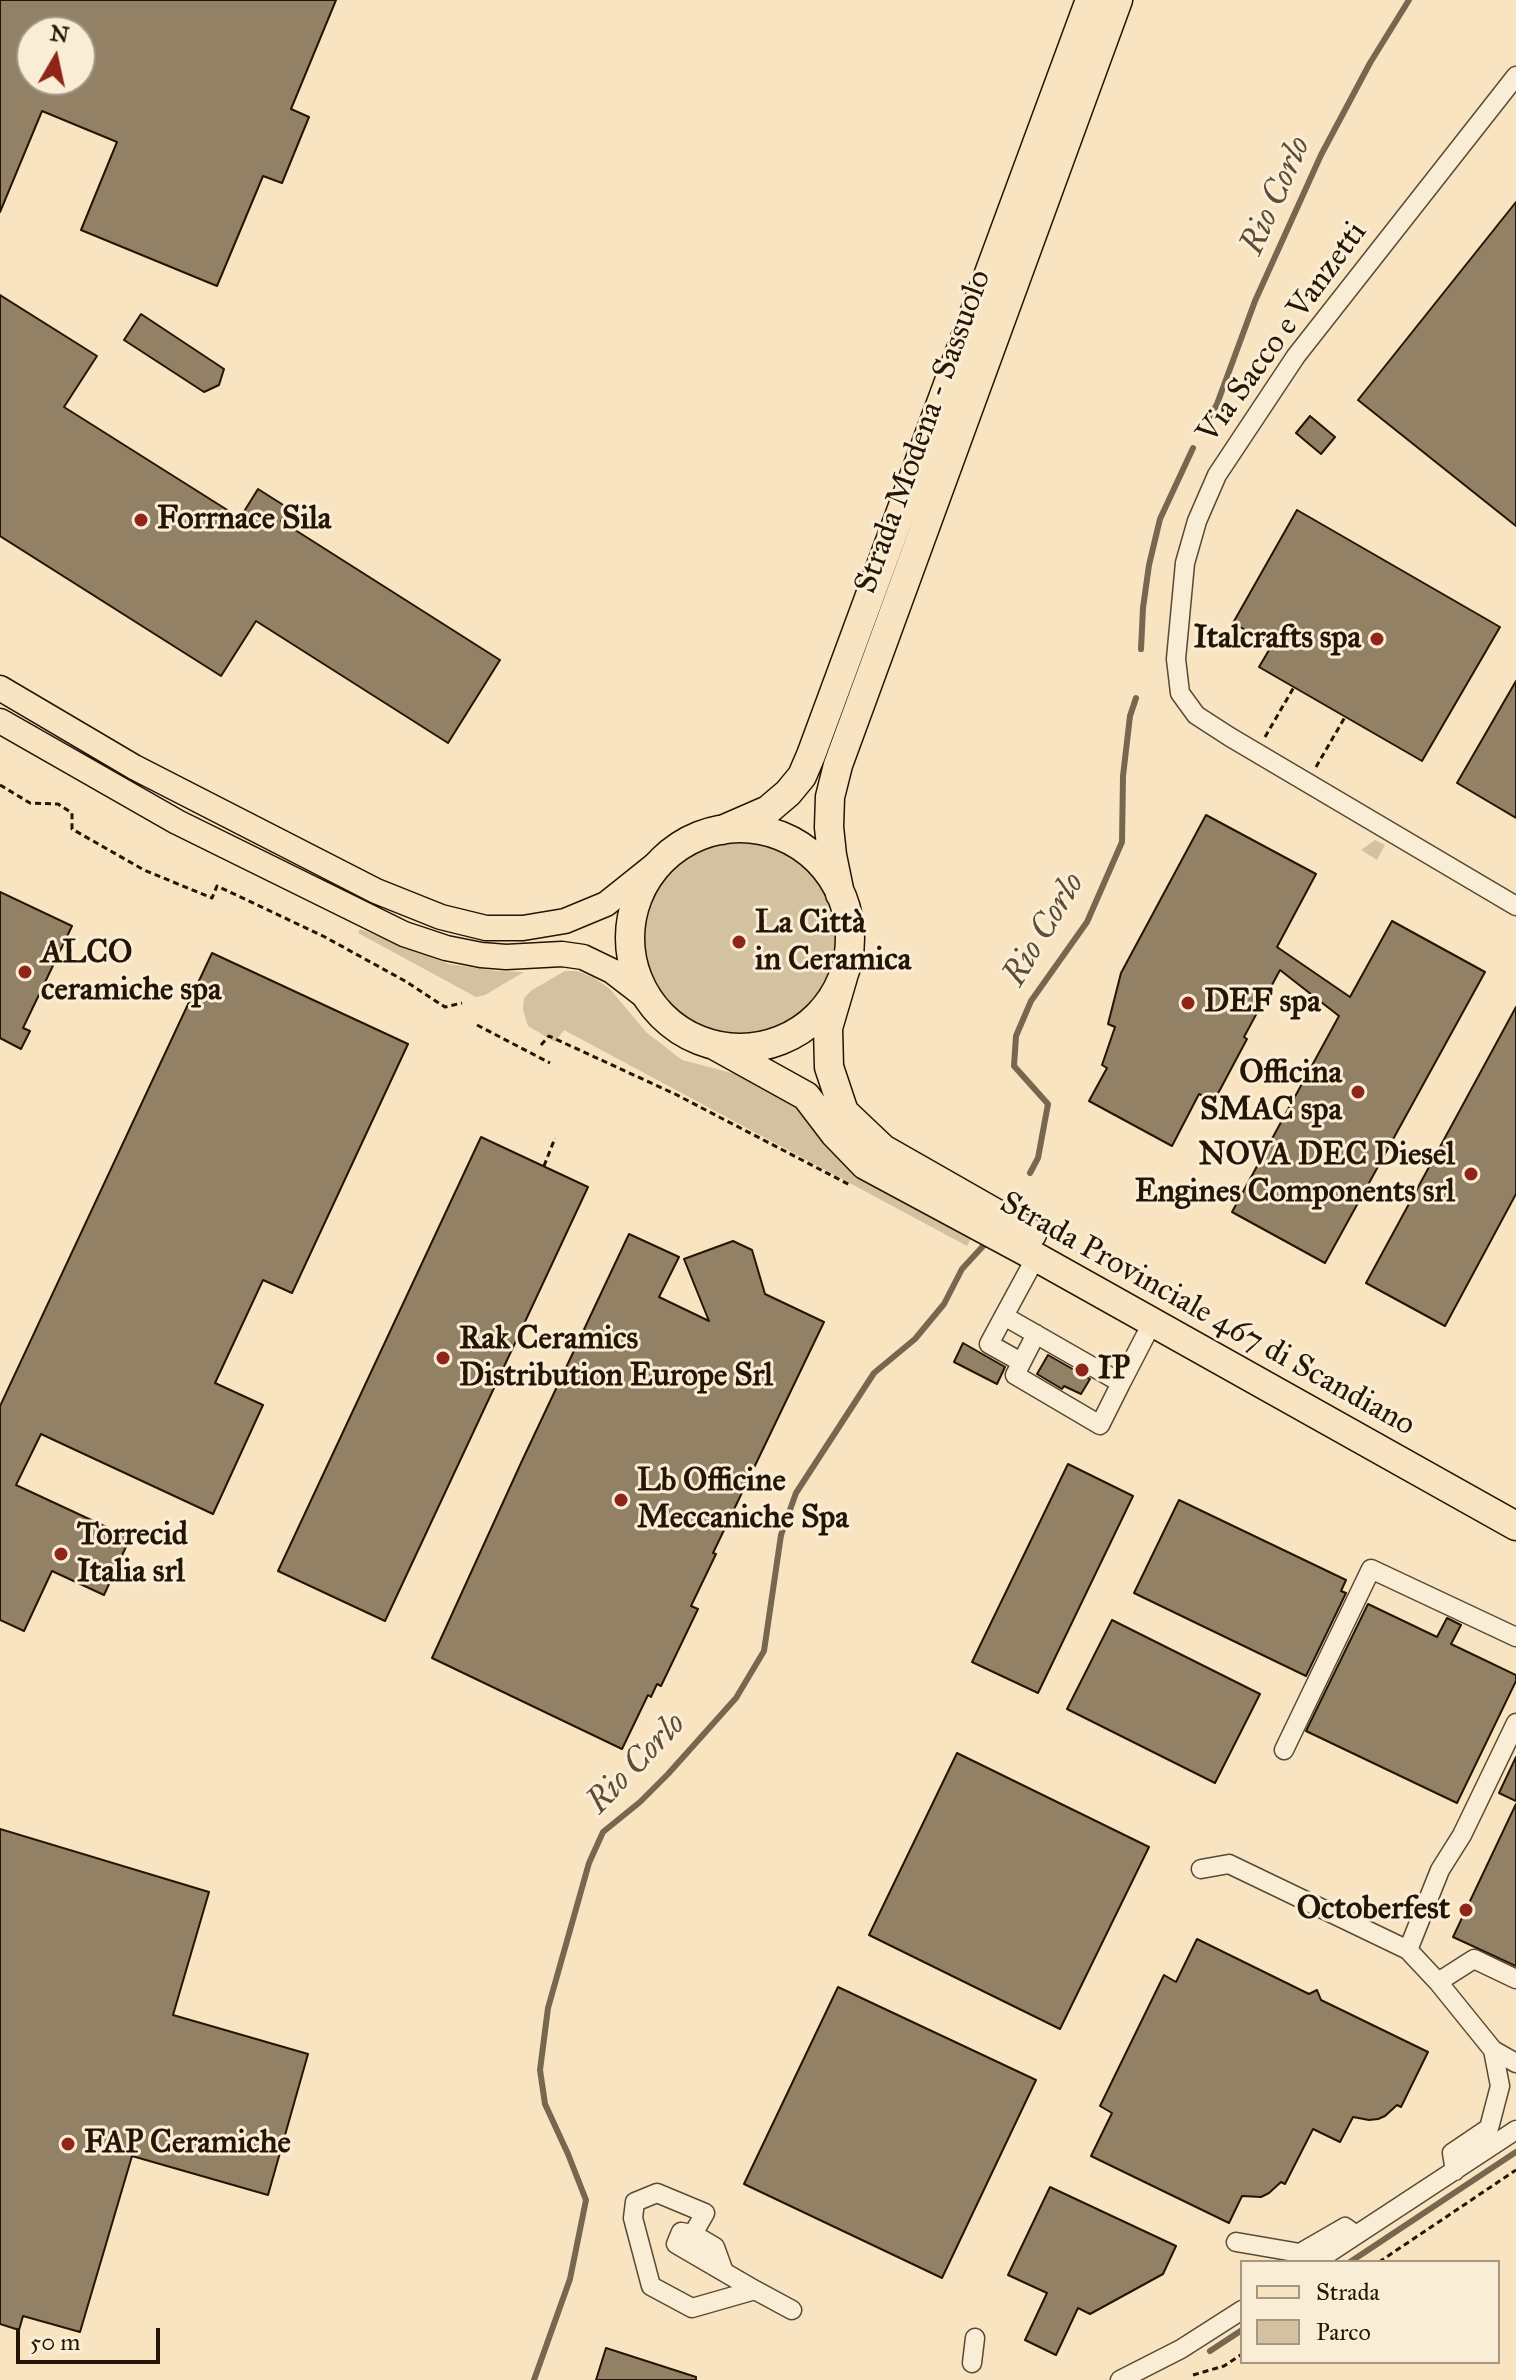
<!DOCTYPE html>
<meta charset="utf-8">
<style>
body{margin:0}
#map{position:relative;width:1516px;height:2380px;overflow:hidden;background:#f8e4c0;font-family:"IM FELL Great Primer",serif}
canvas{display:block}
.legend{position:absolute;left:1240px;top:2260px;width:260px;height:104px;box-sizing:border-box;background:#faedd6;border:2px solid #a59782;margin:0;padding:10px 14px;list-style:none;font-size:24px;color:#251505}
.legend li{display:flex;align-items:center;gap:16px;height:40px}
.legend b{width:40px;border:2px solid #a59782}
.north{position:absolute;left:16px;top:16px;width:80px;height:80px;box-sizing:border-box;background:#faedd6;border:2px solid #a59782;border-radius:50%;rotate:9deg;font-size:22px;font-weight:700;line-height:32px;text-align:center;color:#251505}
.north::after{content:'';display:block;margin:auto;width:28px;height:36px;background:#8f2418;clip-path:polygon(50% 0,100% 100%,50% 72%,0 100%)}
.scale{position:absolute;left:16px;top:2328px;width:144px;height:36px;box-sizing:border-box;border:4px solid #251505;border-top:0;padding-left:10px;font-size:24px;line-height:28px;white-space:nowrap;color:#251505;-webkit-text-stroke:6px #faedd6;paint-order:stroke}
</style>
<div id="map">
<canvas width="1516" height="2380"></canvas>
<ul class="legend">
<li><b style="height:10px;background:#f8e4c0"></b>Strada</li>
<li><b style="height:22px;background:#d4c1a0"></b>Parco</li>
</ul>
<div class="north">N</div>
<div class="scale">50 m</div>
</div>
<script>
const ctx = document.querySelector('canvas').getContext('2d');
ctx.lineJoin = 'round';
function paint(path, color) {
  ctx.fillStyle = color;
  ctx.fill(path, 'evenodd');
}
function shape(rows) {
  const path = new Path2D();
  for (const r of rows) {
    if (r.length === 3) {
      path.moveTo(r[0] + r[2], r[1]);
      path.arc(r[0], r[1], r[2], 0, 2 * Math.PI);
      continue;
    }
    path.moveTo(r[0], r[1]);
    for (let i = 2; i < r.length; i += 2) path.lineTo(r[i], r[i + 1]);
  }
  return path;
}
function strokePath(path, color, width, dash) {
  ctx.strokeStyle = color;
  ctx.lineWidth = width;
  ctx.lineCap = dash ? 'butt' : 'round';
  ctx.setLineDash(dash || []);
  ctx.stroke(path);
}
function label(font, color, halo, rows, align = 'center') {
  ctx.font = font + ' "IM FELL Great Primer",serif';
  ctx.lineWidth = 6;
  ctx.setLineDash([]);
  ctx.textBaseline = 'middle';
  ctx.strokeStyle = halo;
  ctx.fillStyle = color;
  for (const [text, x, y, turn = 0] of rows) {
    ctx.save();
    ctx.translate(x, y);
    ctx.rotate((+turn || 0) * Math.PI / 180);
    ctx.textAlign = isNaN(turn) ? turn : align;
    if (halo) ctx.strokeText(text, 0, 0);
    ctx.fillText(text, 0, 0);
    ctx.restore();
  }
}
paint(shape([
 [1375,840,1385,845,1377,860,1361,850],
 [740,940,97],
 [360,929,449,964,496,971,524,972,485,995,476,997,358,933],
 [565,971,577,971,593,977,610,989,646,1032,682,1060,747,1077,781,1094,974,1233,967,1246,564,1030,555,1042,528,1026,523,1010,524,998,532,990]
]), '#d4c1a0');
strokePath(shape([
 [1208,421,1217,404,1255,301,1321,155,1370,63,1409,0],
 [1141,649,1143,608,1149,565,1160,519,1193,448],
 [1030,1173,1038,1158,1048,1104,1014,1066,1016,1036,1031,1001,1087,922,1122,842,1123,776,1130,716,1136,698],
 [1350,2262,1516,2152],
 [1210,2351,1242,2330],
 [534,2380,570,2279,586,2200,568,2154,545,2104,540,2070,548,2008,589,1863,603,1832,640,1802,668,1774,736,1698,764,1651,781,1535,796,1493,874,1373,915,1339,944,1304,962,1269,984,1245]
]), '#78674f', 6);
const building = shape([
 [0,0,336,0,291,109,309,117,282,183,263,176,217,286,81,230,117,142,42,111,0,212,0,0],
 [32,32,80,32,80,80,32,80,32,32],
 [1516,202,1516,526,1358,400,1516,202],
 [0,295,97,356,64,407,240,518,258,489,288,508,281,521,500,660,448,743,256,621,221,676,0,536,0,295],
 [141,314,224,369,219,385,204,392,124,340,141,314],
 [1310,416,1335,437,1321,454,1296,433,1310,416],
 [1297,510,1500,627,1422,761,1259,667,1272,645,1233,623,1297,510],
 [1516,681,1516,818,1457,783,1516,681],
 [1206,815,1316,874,1277,947,1350,997,1392,921,1485,972,1325,1263,1232,1212,1339,1016,1280,970,1244,1037,1247,1039,1214,1101,1199,1094,1172,1146,1089,1101,1107,1068,1102,1065,1115,1027,1108,1024,1121,973,1206,815],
 [0,892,72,926,23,1028,30,1031,21,1049,0,1038,0,892],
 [212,953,408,1044,292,1293,263,1280,215,1383,263,1405,213,1514,41,1434,16,1485,130,1538,104,1595,52,1571,24,1631,0,1620,0,1406,212,953],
 [1516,1007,1516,1194,1445,1326,1366,1283,1516,1007],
 [481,1137,588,1187,385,1621,278,1571,481,1137],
 [629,1234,679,1257,659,1297,709,1321,684,1259,733,1241,752,1250,765,1294,824,1322,713,1553,716,1554,691,1606,698,1609,661,1686,657,1684,651,1697,648,1695,622,1749,432,1658,521,1463,629,1234],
 [963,1343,1005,1367,997,1384,954,1362,963,1343],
 [1048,1355,1090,1379,1081,1394,1064,1386,1062,1389,1037,1374,1048,1355],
 [1068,1464,1133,1496,1038,1693,972,1662,1068,1464],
 [1179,1500,1346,1580,1341,1591,1346,1593,1306,1676,1134,1593,1179,1500],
 [1368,1604,1437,1637,1447,1618,1461,1625,1451,1644,1516,1675,1516,1681,1457,1803,1306,1731,1368,1604],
 [1112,1620,1260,1694,1215,1783,1067,1709,1112,1620],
 [957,1753,1149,1847,1060,2029,869,1935,957,1753],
 [1516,1757,1516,1801,1499,1793,1516,1757],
 [1516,1804,1516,1966,1453,1937,1516,1804],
 [0,1829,209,1892,173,2015,308,2054,268,2195,132,2156,80,2332,23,2316,19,2330,0,2324,0,1829],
 [1197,1939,1309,1994,1317,1990,1321,2000,1428,2052,1401,2107,1397,2105,1385,2116,1378,2119,1369,2120,1353,2117,1340,2142,1313,2129,1285,2184,1281,2182,1269,2193,1261,2197,1242,2196,1229,2223,1091,2156,1112,2113,1100,2106,1164,1975,1176,1982,1197,1939],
 [838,1987,1036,2080,942,2278,744,2184,838,1987],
 [1050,2187,1176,2246,1163,2274,1090,2314,1078,2308,1056,2355,1025,2340,1047,2293,1008,2275,1050,2187],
 [606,2348,696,2377,696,2380,596,2380,606,2348]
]);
paint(building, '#938166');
strokePath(building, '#251505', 2);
const minor = shape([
 [1516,76,1296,356,1217,475,1197,521,1185,563,1176,659,1180,693,1196,715,1230,737,1516,906],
 [1036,1257,1004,1316,1121,1383,1152,1323],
 [1004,1316,989,1344,1021,1362],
 [1036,1334,1015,1375,1100,1425,1121,1383],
 [1284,1750,1371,1569,1516,1637],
 [1201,1869,1229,1864,1408,1950,1438,1982,1493,2050,1516,2063],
 [1408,1950,1440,1870,1462,1835,1516,1723],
 [1438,1982,1474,1959,1516,1979],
 [1455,2171,1452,2153,1489,2128,1500,2086,1493,2050],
 [693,2234,705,2213,657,2193,635,2202,633,2218,651,2286,692,2308,755,2290],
 [1236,2242,1300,2253,1345,2227,1356,2235],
 [1315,2262,1516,2130],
 [724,2272,715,2247,693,2234,681,2232,676,2244,724,2272,755,2290,792,2310],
 [972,2363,975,2338],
 [1120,2380,1181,2349,1242,2310]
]);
const major = shape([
 [0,688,134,767,376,891,441,917,486,928,523,928,565,921,606,904,671,852],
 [0,721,177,822,404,934,446,948,481,955,506,957,562,954,583,957,612,971,647,998]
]);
const highway = shape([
 [740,938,110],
 [722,830,768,810,788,793,802,776,811,755,1090,0],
 [840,894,832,855,829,827,830,797,838,765,1118,0],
 [843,977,828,1028,829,1067,844,1112,883,1149,1032,1234],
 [714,1045,806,1096,835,1134,865,1165,1036,1257,1516,1526]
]);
strokePath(minor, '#5a4934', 21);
strokePath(major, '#251505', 27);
strokePath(highway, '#251505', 31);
strokePath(shape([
 [1265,737,1294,687],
 [1316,767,1345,717],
 [0,785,30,803,58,804,72,813,72,829,144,870,212,898,217,886,323,936,405,981,445,1007,462,1003],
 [477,1025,550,1063],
 [541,1045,549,1036,675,1094,850,1185],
 [544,1166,555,1138],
 [1379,2262,1516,2170],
 [1193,2375,1224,2366,1242,2354]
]), '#251505', 3, [6, 4]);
strokePath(minor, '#faedd6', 18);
strokePath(major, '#f8e4c0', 24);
strokePath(highway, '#f8e4c0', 28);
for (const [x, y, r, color] of [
 [141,520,8,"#8f2418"],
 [1377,639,8,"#8f2418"],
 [739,942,8,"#8f2418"],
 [25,972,8,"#8f2418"],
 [1188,1003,8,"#8f2418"],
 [1358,1092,8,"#8f2418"],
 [1471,1174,8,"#8f2418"],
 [443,1358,8,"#8f2418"],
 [1082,1370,8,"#8f2418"],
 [621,1500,8,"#8f2418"],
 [61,1554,8,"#8f2418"],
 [1466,1910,8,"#8f2418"],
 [68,2144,8,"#8f2418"]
]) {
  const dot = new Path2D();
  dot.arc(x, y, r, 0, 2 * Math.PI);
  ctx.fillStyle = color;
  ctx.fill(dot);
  strokePath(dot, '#faedd6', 3);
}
label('32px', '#251505', '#faedd6', [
 ["Via Sacco e Vanzetti",1283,333,-54],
 ["Strada Modena - Sassuolo",924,432,-70],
 ["Strada Provinciale 467 di Scandiano",1207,1315,29]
]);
label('bold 32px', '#251505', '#faedd6', [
 ["Forrnace Sila",157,520],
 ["Italcrafts spa",1361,639,"right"],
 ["La Città",755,924],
 ["in Ceramica",755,961],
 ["ALCO",41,954],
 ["ceramiche spa",41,991],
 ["DEF spa",1204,1003],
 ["Officina",1342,1074,"right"],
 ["SMAC spa",1342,1111,"right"],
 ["NOVA DEC Diesel",1455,1156,"right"],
 ["Engines Components srl",1455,1193,"right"],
 ["Rak Ceramics",459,1340],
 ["Distribution Europe Srl",459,1377],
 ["IP",1098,1370],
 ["Lb Officine",637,1482],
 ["Meccaniche Spa",637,1519],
 ["Torrecid",77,1536],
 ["Italia srl",77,1573],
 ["Octoberfest",1450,1910,"right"],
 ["FAP Ceramiche",84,2144]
], 'left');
label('italic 34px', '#5d4c36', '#faedd6', [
 ["Rio Corlo",1277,196,-66],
 ["Rio Corlo",1045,930,-59],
 ["Rio Corlo",637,1764,-46]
]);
</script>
